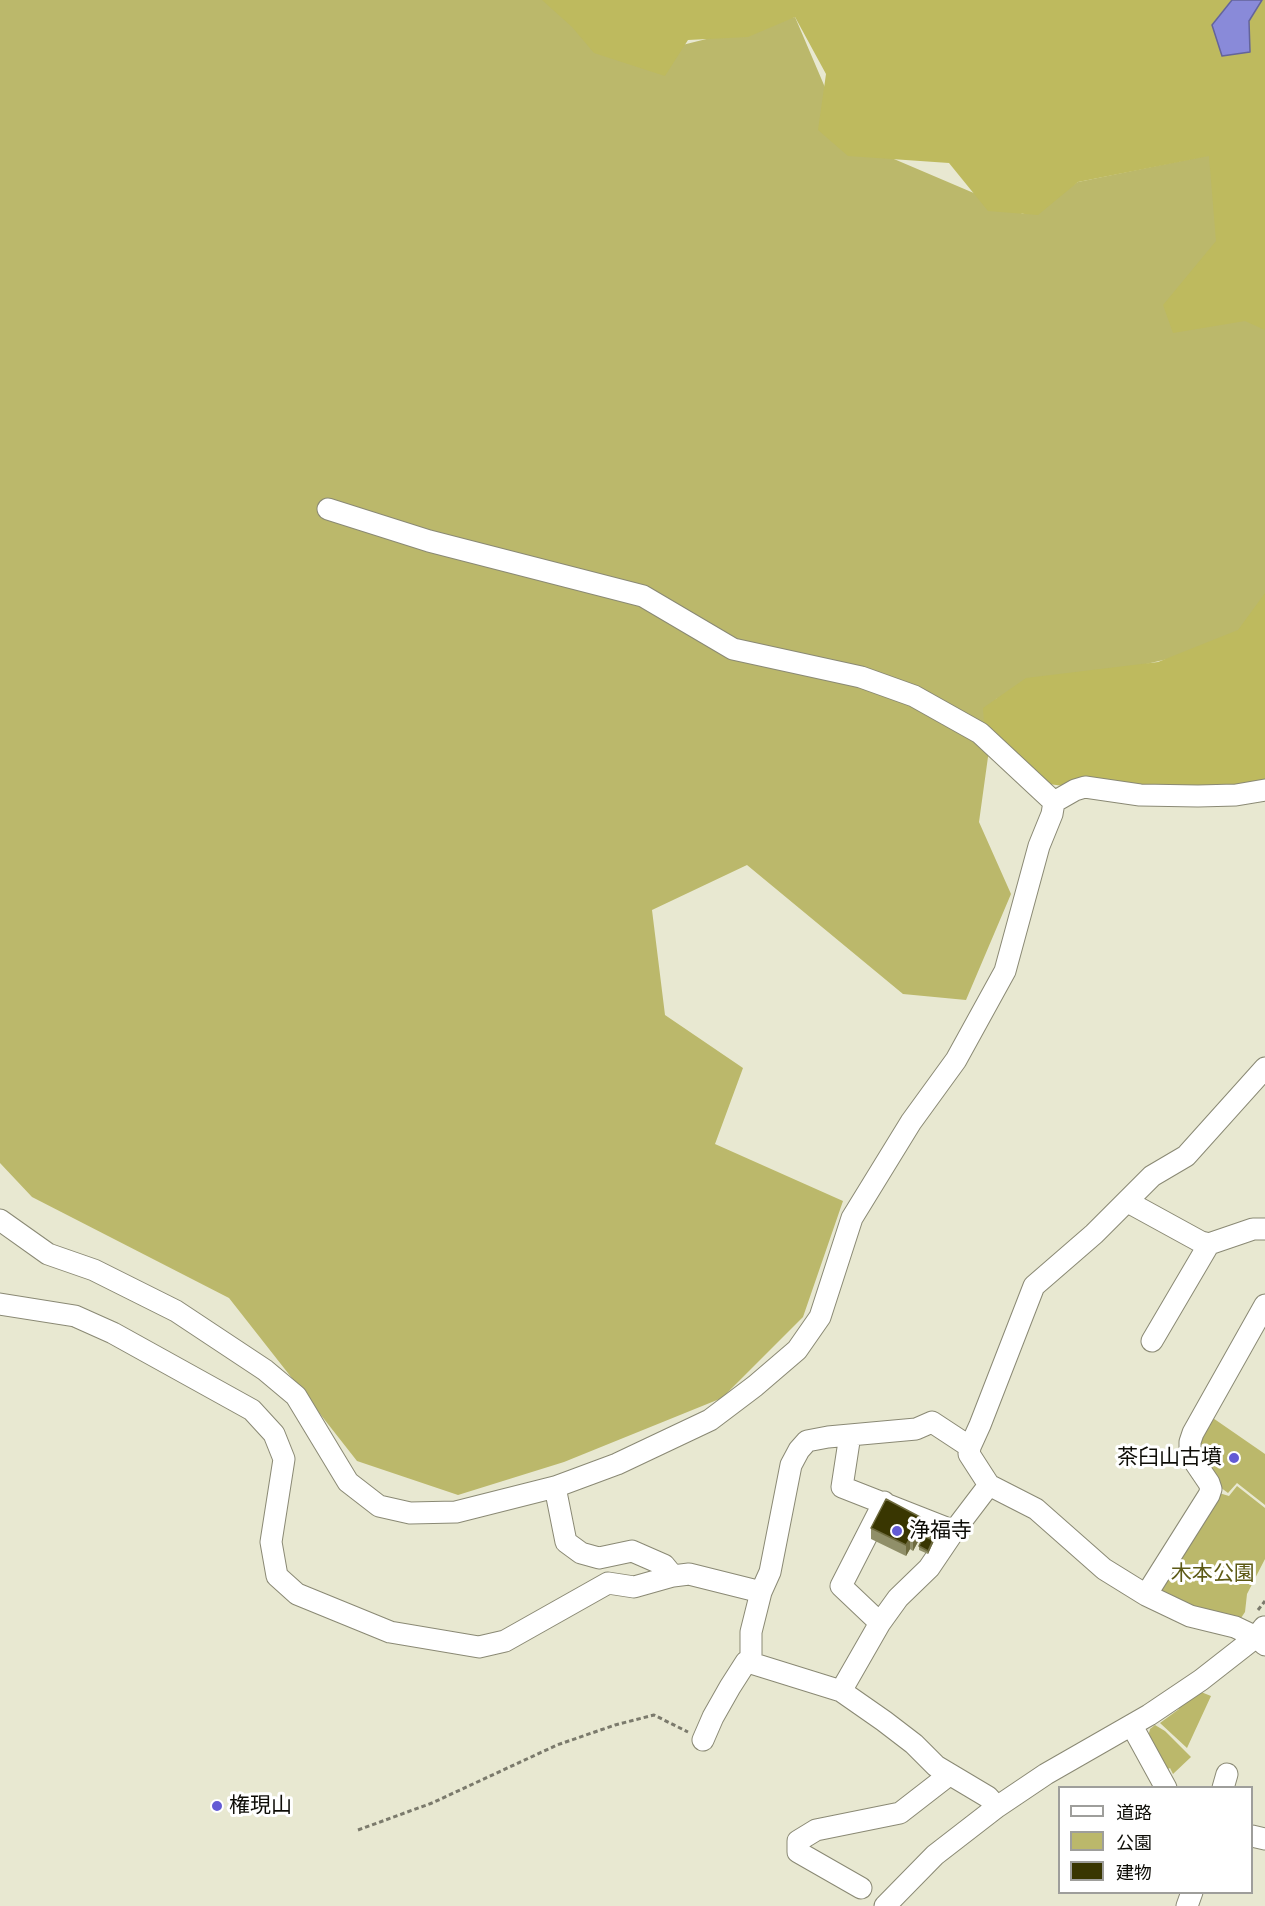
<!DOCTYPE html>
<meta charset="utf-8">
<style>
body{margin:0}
#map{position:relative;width:1265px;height:1906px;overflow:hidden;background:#e8e8d1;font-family:"Noto Sans","Noto Sans JP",sans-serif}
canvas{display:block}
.legend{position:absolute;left:1058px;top:1786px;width:195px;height:108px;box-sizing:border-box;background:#fff;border:2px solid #9e9e9b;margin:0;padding:8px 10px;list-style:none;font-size:18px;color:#0d0c06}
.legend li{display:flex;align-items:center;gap:12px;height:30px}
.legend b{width:30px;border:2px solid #9e9e9b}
</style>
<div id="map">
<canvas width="1265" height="1906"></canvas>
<ul class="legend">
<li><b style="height:8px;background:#fff"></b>道路</li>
<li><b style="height:16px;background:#bbb86b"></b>公園</li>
<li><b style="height:16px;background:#393601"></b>建物</li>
</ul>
</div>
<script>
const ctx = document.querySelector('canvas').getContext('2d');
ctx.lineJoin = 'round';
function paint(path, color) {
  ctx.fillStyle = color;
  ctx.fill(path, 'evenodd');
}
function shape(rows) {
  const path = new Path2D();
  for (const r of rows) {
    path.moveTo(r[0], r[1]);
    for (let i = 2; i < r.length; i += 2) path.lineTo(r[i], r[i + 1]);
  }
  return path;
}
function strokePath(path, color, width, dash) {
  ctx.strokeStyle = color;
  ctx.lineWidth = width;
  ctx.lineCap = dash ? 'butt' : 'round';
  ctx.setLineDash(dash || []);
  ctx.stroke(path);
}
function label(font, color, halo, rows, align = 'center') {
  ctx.font = font + ' "Noto Sans","Noto Sans JP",sans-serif';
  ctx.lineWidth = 6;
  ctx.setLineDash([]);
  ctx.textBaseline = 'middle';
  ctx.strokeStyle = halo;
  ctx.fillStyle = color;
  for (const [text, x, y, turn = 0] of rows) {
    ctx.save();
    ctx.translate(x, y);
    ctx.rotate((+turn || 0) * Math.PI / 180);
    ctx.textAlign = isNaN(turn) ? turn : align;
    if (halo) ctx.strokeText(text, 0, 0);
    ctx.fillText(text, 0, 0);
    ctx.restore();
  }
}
paint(shape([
 [0,0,584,0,638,56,795,17,847,139,1023,214,1078,182,1210,155,1265,304,1265,631,1262,637,996,699,979,822,1011,894,966,1000,903,994,747,865,652,910,665,1015,743,1068,715,1144,843,1201,803,1317,722,1398,564,1462,458,1495,357,1461,229,1298,32,1197,0,1163],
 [1210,1416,1265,1454,1265,1505,1237,1483,1228,1493,1220,1487,1195,1446],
 [1237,1486,1265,1508,1265,1559,1247,1594,1245,1612,1241,1618,1232,1619,1192,1610,1155,1591,1219,1493,1229,1496],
 [1196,1690,1211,1696,1187,1748,1160,1723,1179,1709,1178,1706],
 [1155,1725,1165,1731,1191,1757,1173,1774,1170,1768,1166,1770,1148,1737,1150,1729]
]), '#bbb86b');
paint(shape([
 [542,0,1232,0,1212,25,1249,52,1249,21,1262,0,1265,0,1265,330,1245,321,1173,333,1163,305,1216,241,1209,156,1078,182,1038,215,988,211,949,163,848,156,818,130,826,74,795,17,748,37,688,40,665,76,594,53,572,27],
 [1265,593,1265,786,1072,787,1025,781,985,737,983,708,1026,678,1158,662,1238,630]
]), '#beba5e');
const water = shape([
 [1232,0,1262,0,1249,21,1250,52,1222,56,1212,25,1232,0]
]);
paint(water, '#898ad9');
strokePath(water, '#64649a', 1.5);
const minor = shape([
 [328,509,429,541,643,596,733,649,861,677,914,696,980,733,1054,802],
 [1265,1068,1186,1156,1152,1176,1094,1234,1034,1286,980,1425,970,1447,969,1454,989,1485,1036,1509,1104,1569,1146,1595,1190,1616,1235,1627,1256,1637,1265,1645],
 [1128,1202,1201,1242,1209,1244,1253,1229,1265,1229],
 [0,1220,48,1254,94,1270,176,1311,265,1370,296,1396,348,1482,379,1506,410,1513,456,1512,555,1487,617,1464,710,1420,755,1386,797,1350,820,1317,852,1218,911,1122,956,1060,1005,971,1039,846,1052,814,1054,802,1075,790,1085,787,1140,795,1198,796,1236,795,1265,790],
 [0,1304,75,1316,113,1333,252,1410,274,1434,284,1459,271,1542,277,1576,297,1594,390,1632,479,1647,505,1641,608,1583,634,1587,673,1576,664,1565,632,1551,599,1558,581,1553,566,1542,555,1487],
 [1152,1341,1209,1244],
 [850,1435,842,1487,954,1531,929,1568,898,1598,880,1623],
 [954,1531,989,1485],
 [673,1576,689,1574,761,1592,770,1572,791,1465,799,1450,807,1441,828,1437,916,1429,932,1422,970,1447],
 [761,1592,751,1632,751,1663,841,1691,884,1721,914,1744,936,1766,988,1797,997,1807],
 [1146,1595,1209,1495,1211,1489,1209,1483,1190,1455,1190,1442,1193,1433,1265,1305],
 [841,1691,880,1623,841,1586,884,1502],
 [1132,1726,1166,1788],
 [703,1740,713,1717,730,1687,746,1662,751,1663],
 [1223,1788,1227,1774],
 [1252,1836,1265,1839],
 [861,1888,798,1852,798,1841,816,1830,900,1813,949,1775],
 [885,1906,935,1855,997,1807,1046,1774,1149,1715,1201,1680,1256,1637,1264,1627],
 [1187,1906,1192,1892]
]);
strokePath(minor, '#8a8974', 23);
strokePath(shape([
 [1258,1610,1265,1601],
 [358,1830,432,1803,557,1745,615,1725,654,1715,688,1732]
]), '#7b7a6c', 3, [4.5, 3]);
strokePath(minor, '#fff', 21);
paint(shape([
 [920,1517,921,1536,913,1551,910,1549,906,1556,871,1539,871,1528],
 [921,1531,937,1533,933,1540,933,1543,928,1554,919,1550,919,1546,924,1536,921,1534]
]), '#908f69');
paint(shape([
 [920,1517,921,1536,913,1551,913,1540,917,1524],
 [910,1538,910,1549,906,1556,906,1545],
 [933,1540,933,1543,928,1554,928,1551]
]), '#6e6b3f');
const building = shape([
 [886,1499,920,1517,917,1524,921,1525,913,1540,910,1538,906,1545,871,1528,886,1499],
 [925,1523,937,1530,933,1537,921,1531,925,1523],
 [924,1536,933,1540,928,1551,919,1546,924,1536]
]);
paint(building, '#393601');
strokePath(building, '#6e6b3f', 1.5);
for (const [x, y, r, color] of [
 [1234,1458,6,"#635bd4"],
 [897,1531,6,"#635bd4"],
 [217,1806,6,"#635bd4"]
]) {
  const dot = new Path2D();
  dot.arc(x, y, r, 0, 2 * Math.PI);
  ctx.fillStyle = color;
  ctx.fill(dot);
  strokePath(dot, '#fff', 2);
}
label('21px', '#0d0c06', '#fff', [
 ["茶臼山古墳",1222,1458,"right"],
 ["浄福寺",909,1531],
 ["権現山",229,1806]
], 'left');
label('21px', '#5d5a16', '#fff', [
 ["木本公園",1213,1574]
]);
</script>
